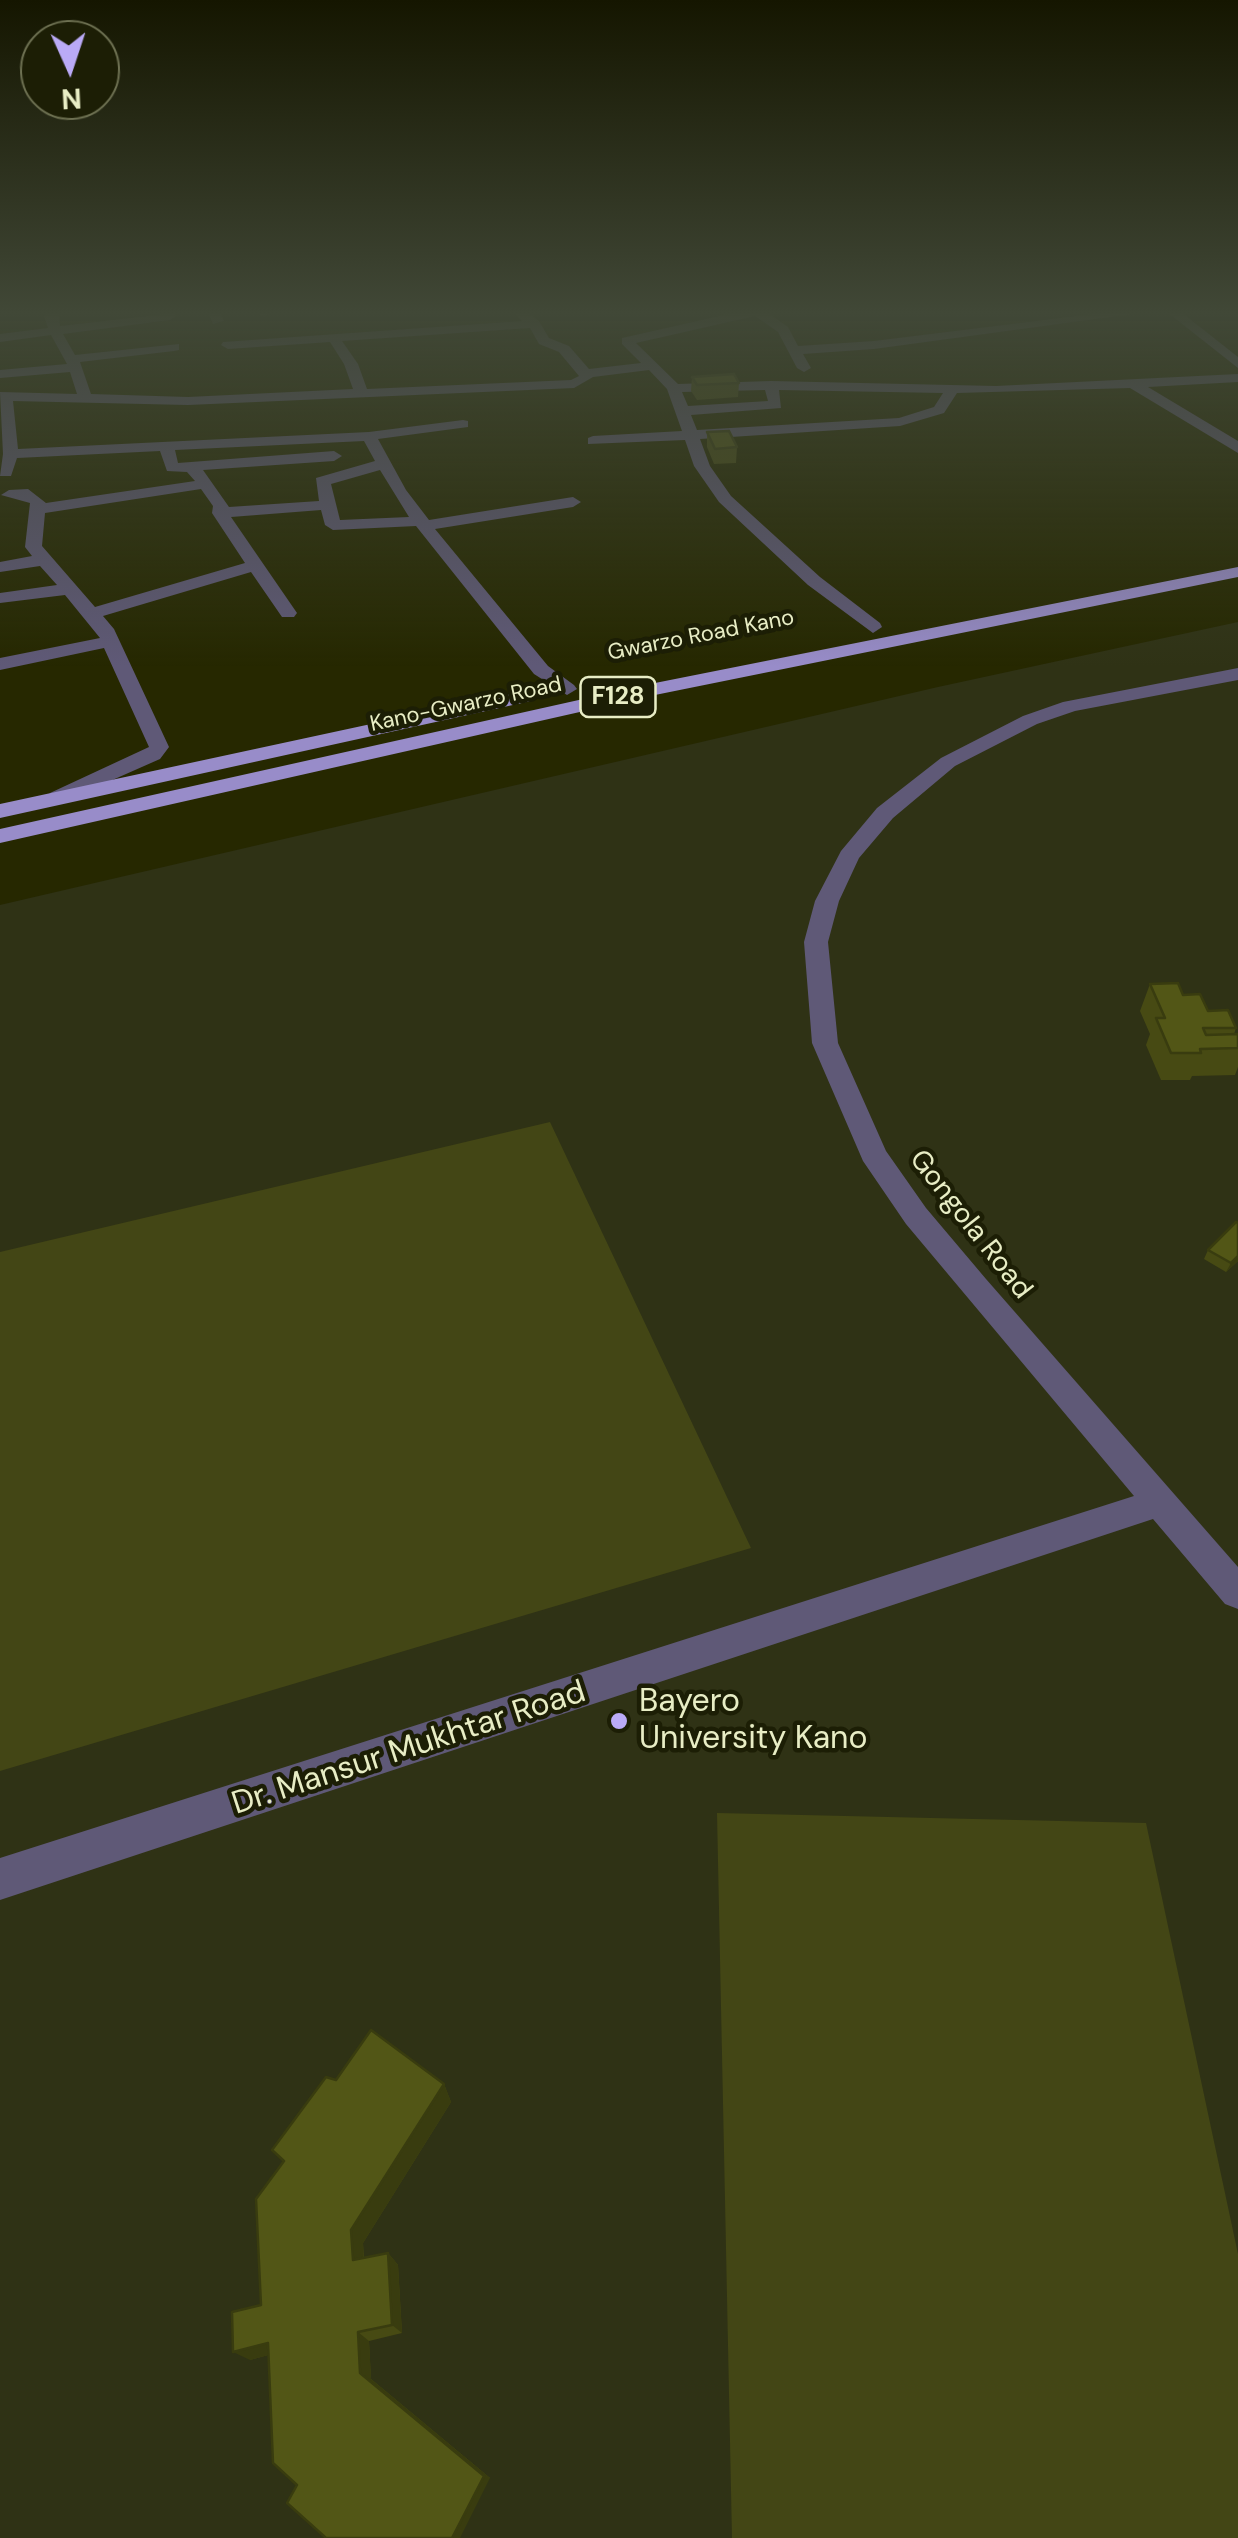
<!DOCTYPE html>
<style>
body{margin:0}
#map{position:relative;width:1238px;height:2538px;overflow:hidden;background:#262800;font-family:"DM Sans",sans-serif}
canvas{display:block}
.north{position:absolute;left:20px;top:20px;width:100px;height:100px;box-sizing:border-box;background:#1c1e05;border:2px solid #6e7152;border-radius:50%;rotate:177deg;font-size:28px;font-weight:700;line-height:40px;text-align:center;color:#e8edc5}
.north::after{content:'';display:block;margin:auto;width:35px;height:45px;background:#baaaf7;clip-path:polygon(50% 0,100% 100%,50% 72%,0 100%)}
</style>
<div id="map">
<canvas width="1238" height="2538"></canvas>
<div class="north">N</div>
</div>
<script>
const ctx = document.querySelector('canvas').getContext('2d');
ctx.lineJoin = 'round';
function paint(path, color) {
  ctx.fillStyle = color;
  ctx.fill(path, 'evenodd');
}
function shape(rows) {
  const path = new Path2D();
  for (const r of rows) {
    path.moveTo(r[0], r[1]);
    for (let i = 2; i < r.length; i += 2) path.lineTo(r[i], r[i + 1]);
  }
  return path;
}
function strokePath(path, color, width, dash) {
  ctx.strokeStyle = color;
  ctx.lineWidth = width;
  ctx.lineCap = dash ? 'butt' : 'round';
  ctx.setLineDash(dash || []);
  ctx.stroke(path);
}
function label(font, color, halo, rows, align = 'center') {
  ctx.font = font + ' "DM Sans",sans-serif';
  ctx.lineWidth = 9;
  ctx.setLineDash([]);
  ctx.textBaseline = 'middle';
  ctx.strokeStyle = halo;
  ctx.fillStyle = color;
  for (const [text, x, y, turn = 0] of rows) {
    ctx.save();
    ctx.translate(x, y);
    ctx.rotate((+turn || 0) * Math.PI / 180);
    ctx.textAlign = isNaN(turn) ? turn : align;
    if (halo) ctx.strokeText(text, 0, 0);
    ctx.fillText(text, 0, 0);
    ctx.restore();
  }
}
paint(shape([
 [1238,622,1238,2538,0,2538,0,905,938,687]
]), '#2f3215');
paint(shape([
 [550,1122,751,1548,0,1771,0,1252],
 [717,1813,1146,1823,1238,2254,1238,2538,732,2538]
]), '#434615');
paint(shape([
 [50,312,59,313,60,326,175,313,176,316,170,320,63,334,75,355,179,344,179,350,174,351,80,362,91,394,188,397,353,389,344,364,330,342,228,349,221,345,223,342,522,321,514,312,527,312,539,321,549,338,569,346,589,369,641,363,622,344,622,338,737,312,767,312,788,327,798,346,874,341,1109,312,1147,312,874,349,803,354,811,368,804,372,797,368,778,332,755,316,636,343,678,384,771,381,996,386,1238,374,1238,382,1148,387,1238,441,1238,453,1130,388,957,393,944,413,900,426,700,439,710,466,731,496,820,577,880,623,882,627,873,633,808,585,719,502,694,466,685,440,588,444,588,438,593,436,682,431,667,389,649,370,593,377,574,388,188,405,13,401,18,449,369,432,463,420,468,421,468,427,378,439,406,490,429,520,573,497,581,502,573,507,435,529,548,666,574,685,577,689,567,695,534,674,416,526,333,530,325,525,321,510,231,517,297,613,294,617,282,617,251,572,103,616,114,629,169,747,160,759,58,804,47,798,50,793,149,747,104,648,0,670,0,658,100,638,65,595,0,603,0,593,57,585,40,566,0,572,0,562,32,556,25,547,30,503,1,495,9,490,28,489,46,503,195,481,187,472,167,471,160,451,17,458,11,476,0,476,3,454,0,392,77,394,70,372,0,378,0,370,67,364,51,335,0,342,0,334,48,328,44,316,50,312],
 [530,328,539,344,559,352,579,376,571,380,367,389,358,364,342,341,530,328],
 [765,390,768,401,688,406,682,392,765,390],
 [779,390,943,393,934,407,899,418,697,430,691,415,781,408,779,390],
 [364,441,375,461,316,478,319,501,229,507,203,470,334,461,342,456,334,451,178,463,175,450,364,441],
 [380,470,409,517,340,520,331,484,380,470],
 [201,489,213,506,212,513,245,563,95,607,42,546,45,513,201,489],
 [208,312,220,312,224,321,213,324,208,312],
 [257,312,270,312,270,313,264,317,257,312],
 [1167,312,1181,312,1238,357,1238,368,1167,312],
 [1238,668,1238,680,1075,711,1037,724,955,766,893,818,859,858,839,901,828,942,838,1043,886,1151,926,1208,986,1279,1238,1567,1238,1609,1225,1604,1153,1519,0,1900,0,1858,1134,1496,906,1224,863,1161,812,1043,804,942,815,901,841,851,877,808,941,758,1023,716,1063,702,1238,668]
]), '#5f5977');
paint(shape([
 [1238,567,1238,577,655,695,0,843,0,829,655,683,1238,567],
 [524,691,534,697,531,701,0,818,0,804,524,691]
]), '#988cc9');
paint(shape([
 [692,377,739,383,738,397,697,400,691,391],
 [707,432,737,447,736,463,714,464,707,447],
 [1150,984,1183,995,1236,1028,1234,1034,1238,1034,1238,1067,1235,1075,1192,1076,1190,1080,1161,1080,1146,1045,1150,1034,1140,1011],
 [1208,1250,1238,1261,1226,1272,1204,1259],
 [336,2080,444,2084,451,2102,363,2243,364,2258,388,2253,398,2265,402,2333,369,2341,371,2379,490,2478,297,2485,268,2355,250,2360,261,2305,284,2162,272,2150]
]), '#474a13');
paint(shape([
 [1238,1256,1238,1261,1226,1272,1231,1263],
 [444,2084,451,2102,363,2243,364,2272,353,2260,351,2230],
 [388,2253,398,2265,402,2333,392,2325],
 [358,2332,369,2341,371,2379,490,2478,460,2538,452,2538,360,2373],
 [268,2343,283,2351,250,2360,233,2352]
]), '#393c0f');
const building = shape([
 [734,374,739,383,697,385,692,377,734,374],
 [729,431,737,447,715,449,707,432,729,431],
 [1178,983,1183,995,1200,994,1208,1011,1228,1010,1236,1028,1203,1028,1206,1035,1238,1034,1238,1048,1200,1049,1201,1053,1171,1053,1156,1018,1165,1018,1150,984,1178,983],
 [1236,1222,1238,1223,1238,1256,1231,1263,1208,1250,1236,1222],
 [371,2030,444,2084,351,2230,353,2260,388,2253,392,2325,358,2332,360,2373,484,2476,452,2538,326,2538,287,2503,297,2485,273,2463,268,2343,233,2352,232,2312,261,2305,256,2199,284,2161,272,2150,326,2077,336,2080,371,2030]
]);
paint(building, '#525616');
strokePath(building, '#393c0f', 2.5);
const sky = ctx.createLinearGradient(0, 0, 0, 667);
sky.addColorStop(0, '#151600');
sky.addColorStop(0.47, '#414837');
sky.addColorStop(1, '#41483700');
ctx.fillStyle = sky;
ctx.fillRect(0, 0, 1238, 667);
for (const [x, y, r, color] of [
 [619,1721,10,"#baaaf7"]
]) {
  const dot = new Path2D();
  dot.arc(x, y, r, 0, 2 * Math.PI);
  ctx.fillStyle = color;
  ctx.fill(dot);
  strokePath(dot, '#1c1e05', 4);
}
label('22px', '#e8edc5', '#1c1e05', [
 ["Gwarzo Road Kano",701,636,-11],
 ["Kano-Gwarzo Road",466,705,-12]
]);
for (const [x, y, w] of [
 [618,697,75]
]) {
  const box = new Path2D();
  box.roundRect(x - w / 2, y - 20, w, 40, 8);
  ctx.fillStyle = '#1c1e05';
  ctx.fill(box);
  strokePath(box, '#e8edc5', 2.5);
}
label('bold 25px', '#e8edc5', null, [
 ["F128",618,697]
]);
label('28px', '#e8edc5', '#1c1e05', [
 ["Gongola Road",970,1225,52]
]);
label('32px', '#e8edc5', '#1c1e05', [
 ["Bayero",639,1703],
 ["University Kano",639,1740]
], 'left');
label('32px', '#e8edc5', '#1c1e05', [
 ["Dr. Mansur Mukhtar Road",409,1749,-18]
]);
</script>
